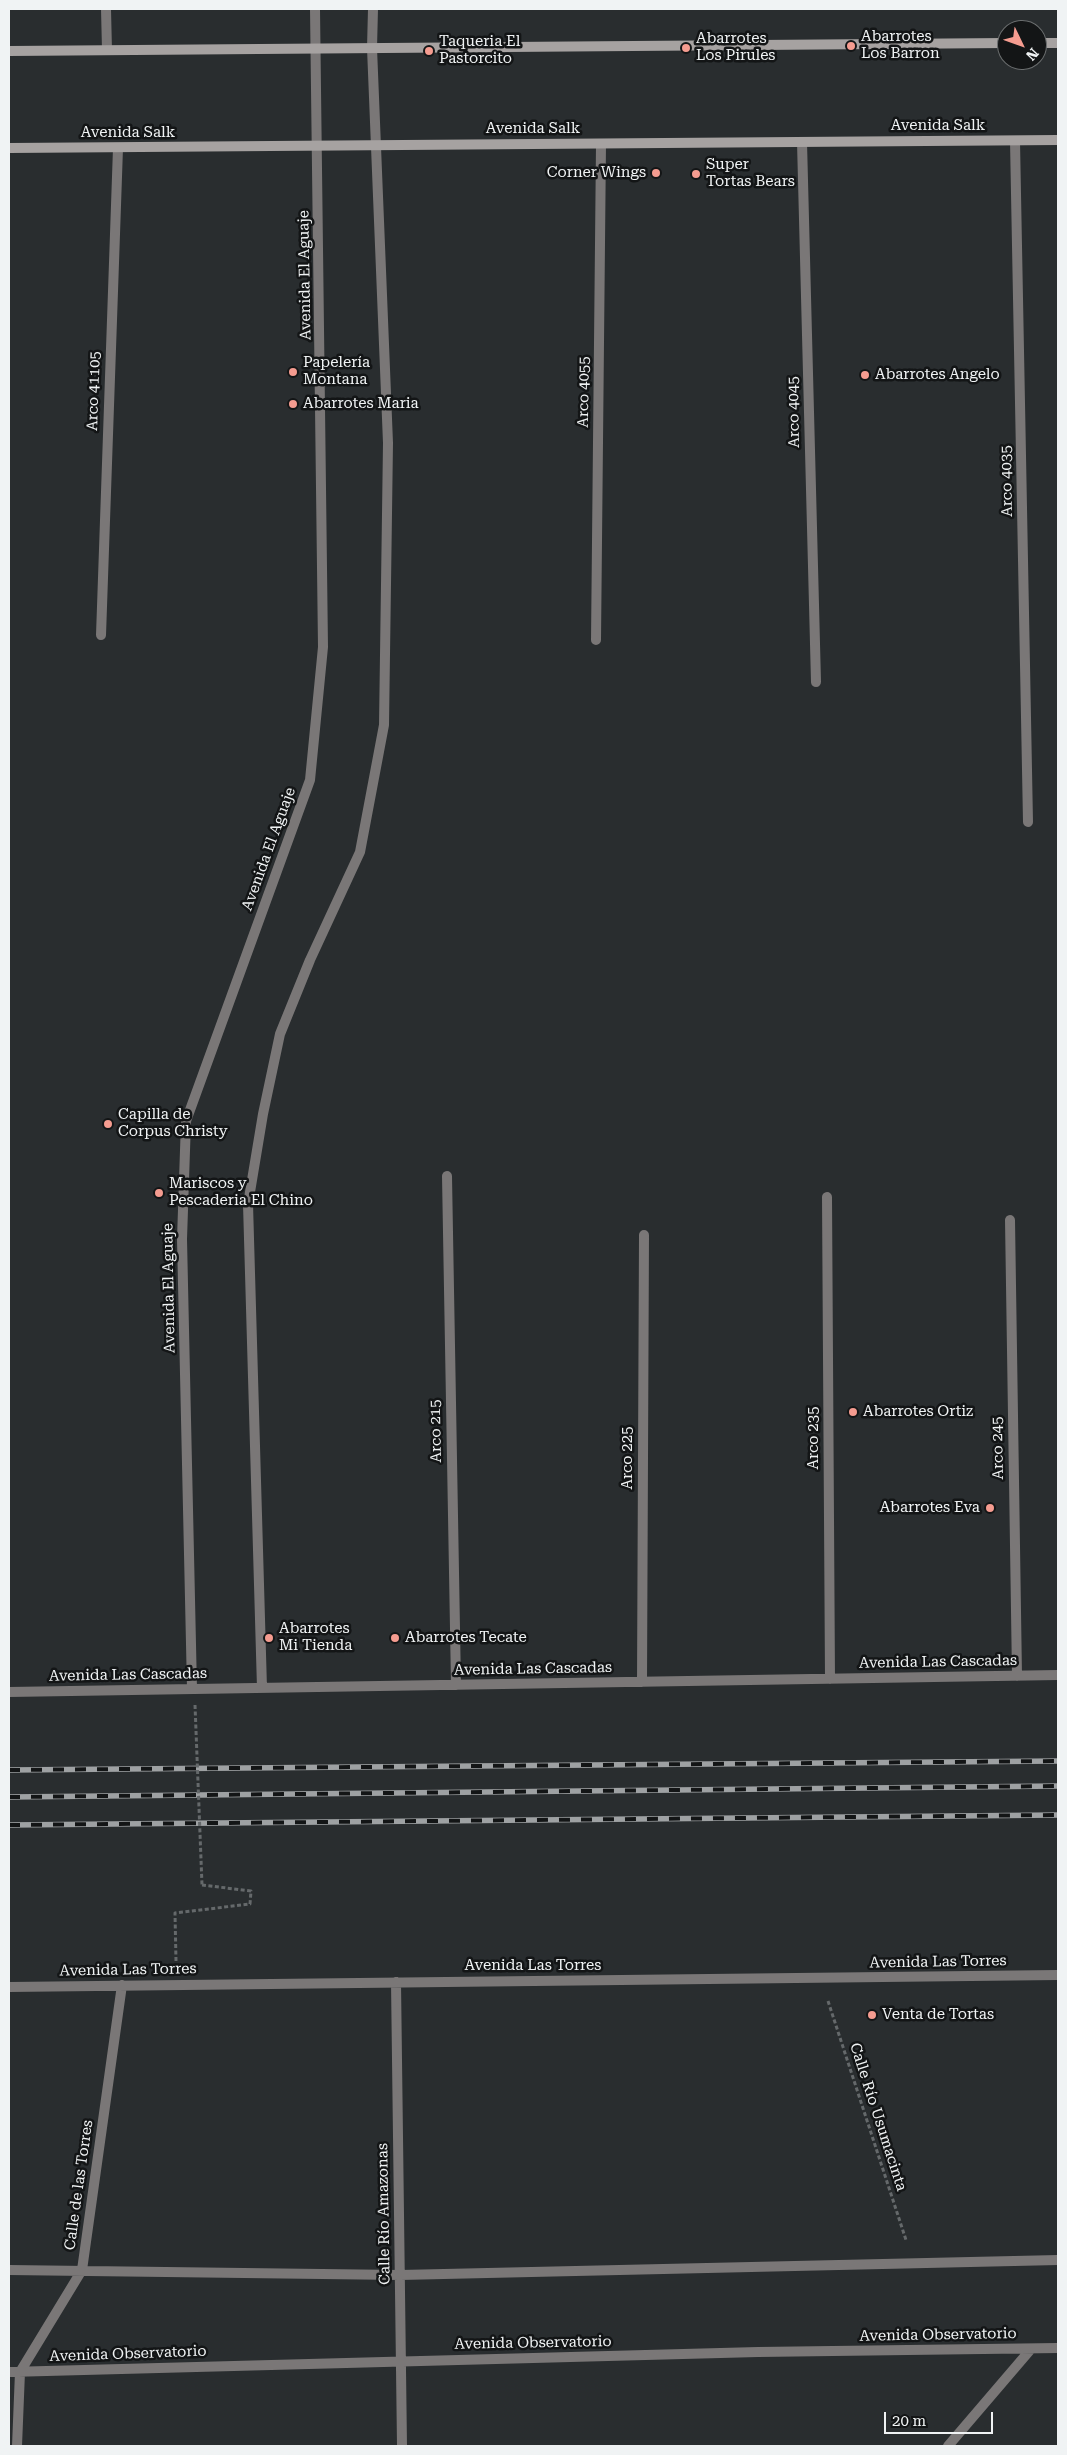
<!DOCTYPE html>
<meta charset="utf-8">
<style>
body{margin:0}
#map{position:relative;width:1067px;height:2455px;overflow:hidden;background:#292d2f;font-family:"Roboto Serif",serif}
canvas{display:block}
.frame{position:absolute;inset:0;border:10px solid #f0f3f4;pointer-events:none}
.north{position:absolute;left:997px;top:20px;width:50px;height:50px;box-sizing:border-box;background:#131516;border:1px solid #6b6e6f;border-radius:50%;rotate:132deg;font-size:14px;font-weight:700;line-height:20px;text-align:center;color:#f0f3f4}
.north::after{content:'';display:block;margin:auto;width:18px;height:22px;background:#f59c90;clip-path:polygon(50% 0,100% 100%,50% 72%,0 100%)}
.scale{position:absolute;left:884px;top:2412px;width:109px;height:22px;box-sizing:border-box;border:2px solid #f0f3f4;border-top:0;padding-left:6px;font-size:15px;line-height:18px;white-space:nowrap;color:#f0f3f4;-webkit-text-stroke:4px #131516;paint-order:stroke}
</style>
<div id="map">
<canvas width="1067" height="2455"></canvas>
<div class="frame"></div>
<div class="north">N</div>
<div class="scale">20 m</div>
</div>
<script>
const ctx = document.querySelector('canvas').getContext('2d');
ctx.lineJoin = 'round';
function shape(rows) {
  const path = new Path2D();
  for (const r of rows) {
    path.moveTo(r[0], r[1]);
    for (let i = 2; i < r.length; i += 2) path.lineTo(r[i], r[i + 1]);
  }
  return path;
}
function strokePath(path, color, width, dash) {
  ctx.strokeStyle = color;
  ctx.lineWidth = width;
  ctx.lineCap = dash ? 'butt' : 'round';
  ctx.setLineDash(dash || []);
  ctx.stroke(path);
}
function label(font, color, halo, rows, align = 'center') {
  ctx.font = font + ' "Roboto Serif",serif';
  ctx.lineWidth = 5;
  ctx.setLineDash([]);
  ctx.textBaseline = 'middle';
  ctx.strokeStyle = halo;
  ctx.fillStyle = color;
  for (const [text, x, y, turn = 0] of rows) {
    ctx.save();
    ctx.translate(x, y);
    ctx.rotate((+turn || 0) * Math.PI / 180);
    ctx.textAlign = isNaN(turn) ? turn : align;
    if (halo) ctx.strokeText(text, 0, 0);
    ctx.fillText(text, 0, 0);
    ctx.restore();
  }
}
strokePath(shape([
 [176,1961,175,1913,250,1904,251,1891,202,1885],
 [828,2001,906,2240]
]), '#65696b', 3, [4, 2.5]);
strokePath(shape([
 [106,9,107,50],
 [1015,141,1028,822],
 [802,142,816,682],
 [101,635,118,148],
 [596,640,601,144],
 [447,1176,456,1685],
 [827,1197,830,1679],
 [1010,1220,1017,1676],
 [642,1682,644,1235],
 [262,1688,248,1204,263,1114,280,1034,310,960,360,852,384,725,388,443,372,48,373,9],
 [192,1689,182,1239,186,1121,310,780,323,647,315,9],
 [9,1692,1058,1675],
 [396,1982,402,2446],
 [9,1987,1058,1975],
 [9,2270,400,2275,1058,2260],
 [9,2372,758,2352,1058,2348],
 [17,2446,20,2372,82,2270,122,1985],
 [948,2446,1031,2349]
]), '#7a7777', 10);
strokePath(shape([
 [1037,43,1058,43],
 [9,51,1007,43],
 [9,148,1058,140]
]), '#a6a2a1', 10);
const rail = shape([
 [9,1770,1058,1761],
 [9,1797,1058,1786],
 [9,1825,1058,1815]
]);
strokePath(rail, '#9ea1a3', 5.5);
strokePath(rail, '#131516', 4, [11]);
strokePath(shape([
 [195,1705,202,1885]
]), '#65696b', 3, [4, 2.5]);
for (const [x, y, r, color] of [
 [851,46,5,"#f59c90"],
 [686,48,5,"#f59c90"],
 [429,51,5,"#f59c90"],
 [656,173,5,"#f59c90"],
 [696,174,5,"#f59c90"],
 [293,372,5,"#f59c90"],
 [865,375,5,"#f59c90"],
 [293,404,5,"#f59c90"],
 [108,1124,5,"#f59c90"],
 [159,1193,5,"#f59c90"],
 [853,1412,5,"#f59c90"],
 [990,1508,5,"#f59c90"],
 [269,1638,5,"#f59c90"],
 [395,1638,5,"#f59c90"],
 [872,2015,5,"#f59c90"]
]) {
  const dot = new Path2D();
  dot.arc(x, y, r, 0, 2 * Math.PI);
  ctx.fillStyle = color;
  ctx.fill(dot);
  strokePath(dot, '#131516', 2);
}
label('15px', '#f0f3f4', '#131516', [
 ["Abarrotes",861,37],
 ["Los Barron",861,54],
 ["Abarrotes",696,39],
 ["Los Pirules",696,56],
 ["Taqueria El",439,42],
 ["Pastorcito",439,59],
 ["Super",706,165],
 ["Tortas Bears",706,182],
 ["Corner Wings",646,173,"right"],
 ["Papelería",303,363],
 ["Montana",303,380],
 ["Abarrotes Angelo",875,375],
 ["Abarrotes Maria",303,404],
 ["Capilla de",118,1115],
 ["Corpus Christy",118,1132],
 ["Mariscos y",169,1184],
 ["Pescaderia El Chino",169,1201],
 ["Abarrotes Ortiz",863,1412],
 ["Abarrotes Eva",980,1508,"right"],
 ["Abarrotes",279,1629],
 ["Mi Tienda",279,1646],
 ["Abarrotes Tecate",405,1638],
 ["Venta de Tortas",882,2015]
], 'left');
label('15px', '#f0f3f4', '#131516', [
 ["Avenida Salk",938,126],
 ["Avenida Salk",533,129],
 ["Avenida Salk",128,133],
 ["Avenida El Aguaje",305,275,-91],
 ["Arco 41105",94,391,-88],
 ["Arco 4055",584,392,-89],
 ["Arco 4045",794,412,-91],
 ["Arco 4035",1007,481,-91],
 ["Avenida El Aguaje",269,849,-70],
 ["Avenida El Aguaje",169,1288,-91],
 ["Arco 215",436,1431,-91],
 ["Arco 235",814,1438,-90],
 ["Arco 245",998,1448,-91],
 ["Arco 225",628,1458,-90],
 ["Avenida Las Cascadas",938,1662,-1],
 ["Avenida Las Cascadas",533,1669,-1],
 ["Avenida Las Cascadas",128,1675,-1],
 ["Avenida Las Torres",938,1962,-1],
 ["Avenida Las Torres",533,1966],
 ["Avenida Las Torres",128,1970,-1],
 ["Calle Río Usumacinta",878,2117,72],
 ["Calle de las Torres",79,2185,-82],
 ["Calle Río Amazonas",384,2214,-91],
 ["Avenida Observatorio",938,2335,-1],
 ["Avenida Observatorio",533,2343,-1],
 ["Avenida Observatorio",128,2354,-2]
]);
</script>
